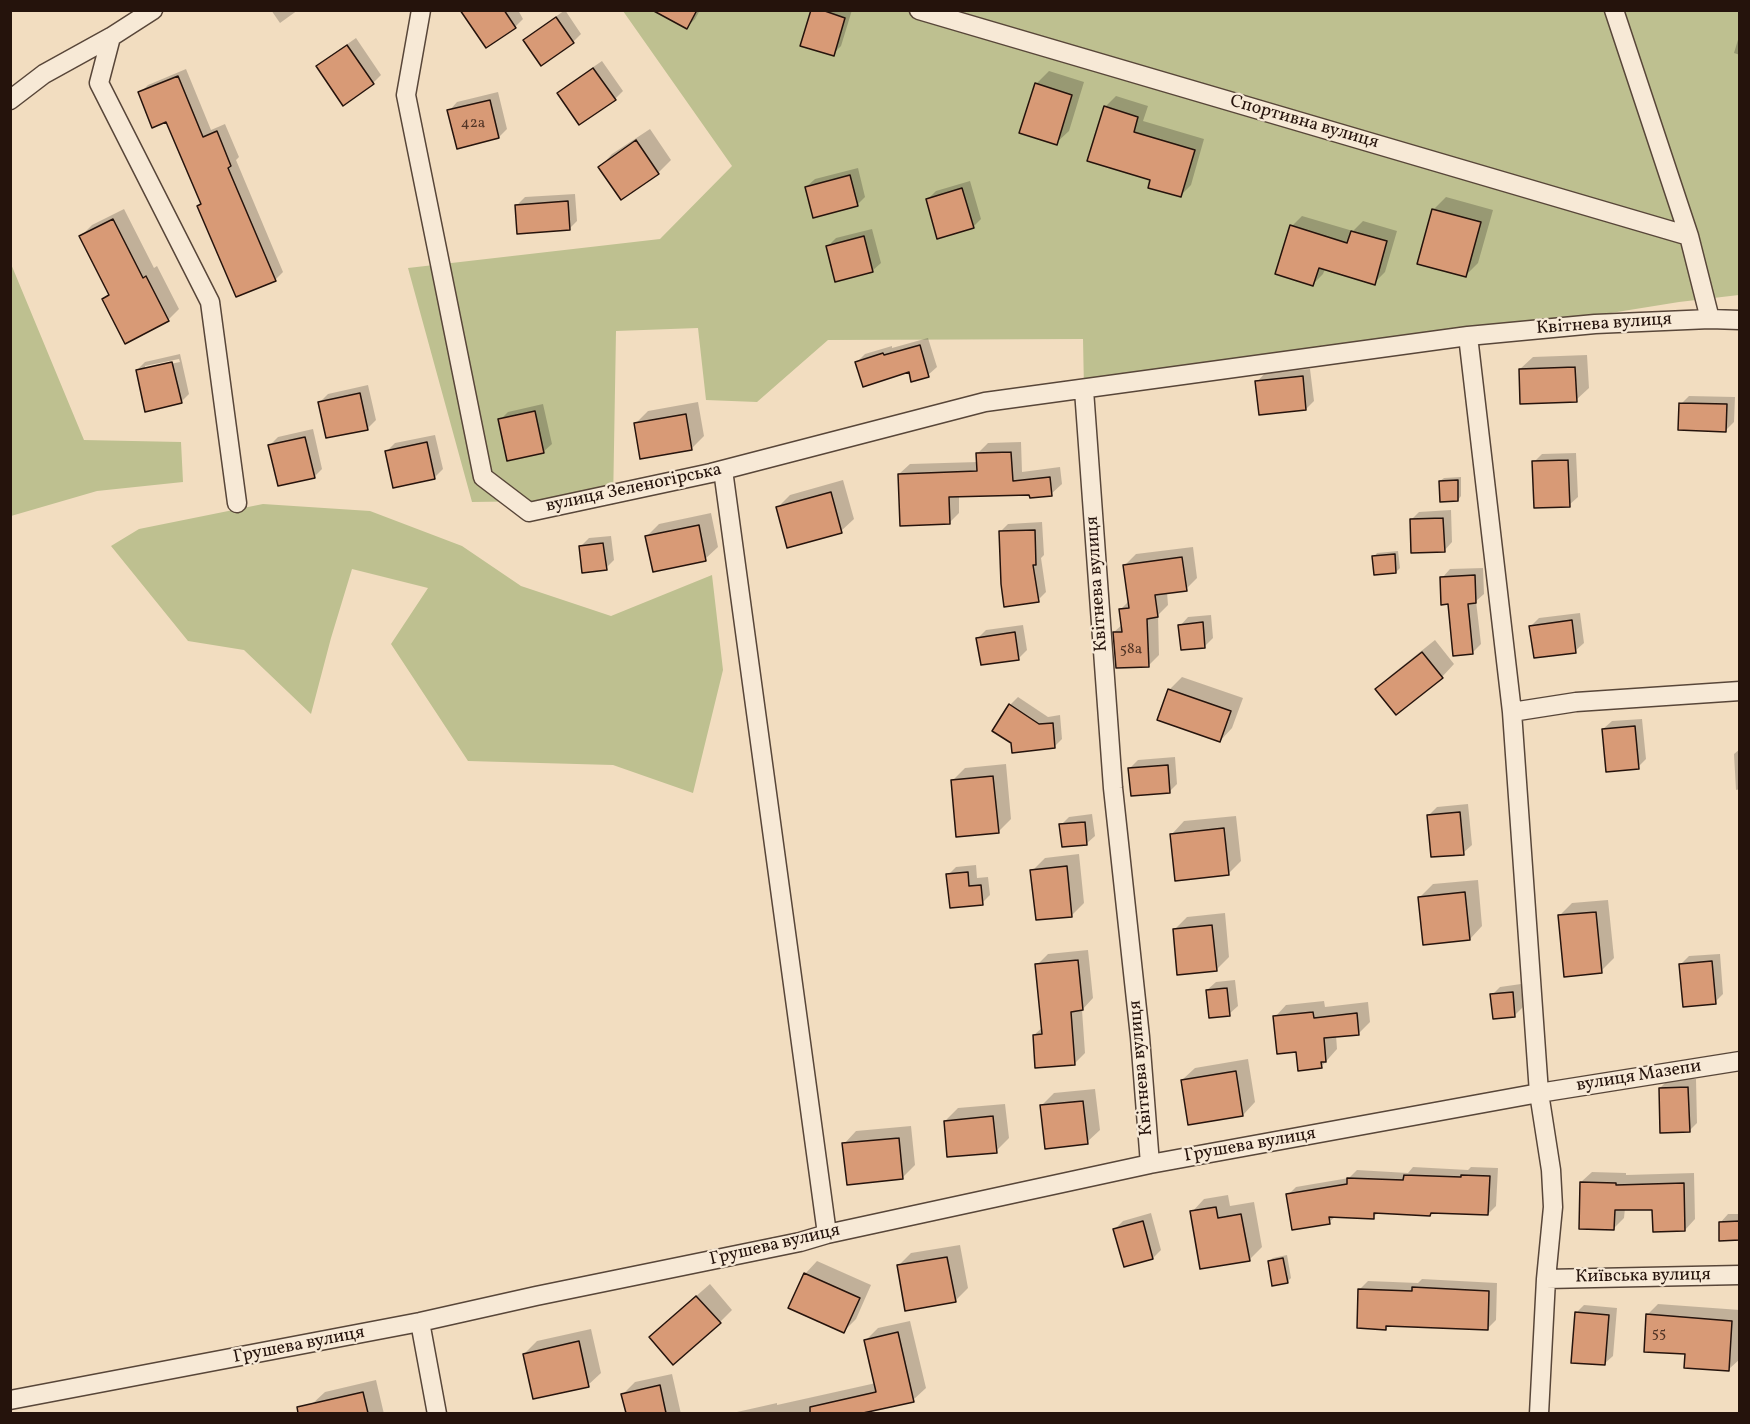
<!DOCTYPE html>
<meta charset="utf-8">
<style>
body{margin:0}
#map{position:relative;width:1750px;height:1424px;overflow:hidden;background:#f2ddc0;font-family:Vollkorn,serif}
canvas{display:block}
.frame{position:absolute;inset:0;border:12px solid #25130c;pointer-events:none}
</style>
<div id="map">
<canvas width="1750" height="1424"></canvas>
<div class="frame"></div>
</div>
<script>
const ctx = document.querySelector('canvas').getContext('2d');
ctx.lineJoin = 'round';
function paint(path, color) {
  ctx.fillStyle = color;
  ctx.fill(path, 'evenodd');
}
function shape(rows) {
  const path = new Path2D();
  for (const r of rows) {
    path.moveTo(r[0], r[1]);
    for (let i = 2; i < r.length; i += 2) path.lineTo(r[i], r[i + 1]);
  }
  return path;
}
function strokePath(path, color, width, dash) {
  ctx.strokeStyle = color;
  ctx.lineWidth = width;
  ctx.lineCap = dash ? 'butt' : 'round';
  ctx.setLineDash(dash || []);
  ctx.stroke(path);
}
function label(font, color, halo, rows, align = 'center') {
  ctx.font = font + ' Vollkorn,serif';
  ctx.lineWidth = 4.5;
  ctx.setLineDash([]);
  ctx.textBaseline = 'middle';
  ctx.strokeStyle = halo;
  ctx.fillStyle = color;
  for (const [text, x, y, turn = 0] of rows) {
    ctx.save();
    ctx.translate(x, y);
    ctx.rotate((+turn || 0) * Math.PI / 180);
    ctx.textAlign = isNaN(turn) ? turn : align;
    if (halo) ctx.strokeText(text, 0, 0);
    ctx.fillText(text, 0, 0);
    ctx.restore();
  }
}
paint(shape([
 [623,11,1739,11,1739,295,1679,302,1468,336,1084,390,1083,339,828,340,757,402,706,400,698,328,616,331,613,505,543,501,472,502,408,268,660,239,732,166],
 [11,264,84,440,181,442,183,482,97,491,11,516],
 [263,504,370,511,462,546,521,586,611,616,712,575,723,670,693,793,613,765,468,761,391,644,428,588,352,569,331,638,311,714,244,650,188,641,111,546,139,529]
]), '#bec090');
paint(shape([
 [271,10,298,10,280,23],
 [462,10,518,10,523,19,515,27],
 [565,10,581,34,573,42,525,41,533,33],
 [659,10,700,10,695,19,687,27],
 [813,10,852,10,841,46,833,54],
 [1740,33,1740,55,1734,53],
 [356,38,381,75,373,83,318,67,326,59],
 [602,61,623,91,615,99,559,93,567,85],
 [186,69,211,130,225,124,239,157,236,160,283,272,275,280,202,203,167,120,140,93,148,85],
 [1049,71,1084,82,1069,131,1056,143,1036,84],
 [498,92,507,129,499,137,449,111,457,102],
 [1116,96,1148,106,1143,121,1204,139,1191,185,1180,196,1152,179,1105,107],
 [650,129,671,160,658,173,621,198,600,167,612,154],
 [858,168,865,197,857,205,806,187,815,179],
 [970,181,981,219,973,227,928,199,936,191],
 [575,194,577,221,569,229,516,206,525,197],
 [1446,197,1493,210,1478,263,1466,275,1433,210],
 [124,209,154,268,157,266,179,309,168,320,104,299,110,293,81,236,92,225],
 [1302,216,1353,231,1363,221,1397,231,1385,272,1374,283,1325,269,1323,274,1313,284,1292,226],
 [872,229,881,263,872,271,828,246,836,238],
 [928,338,937,367,928,375,910,370,857,362,865,354,892,346,892,348],
 [180,354,189,394,181,402,137,370,145,362],
 [179,359,180,362,145,369,145,366],
 [1587,355,1589,388,1576,400,1520,369,1533,357],
 [1310,369,1314,401,1306,409,1257,382,1265,373],
 [368,385,376,420,368,428,320,402,328,394],
 [1689,396,1735,397,1734,422,1726,430,1681,404],
 [698,402,704,436,691,449,635,424,648,411],
 [543,404,552,444,543,452,500,420,508,412],
 [313,429,322,469,314,477,270,445,278,437],
 [435,435,443,469,434,478,387,451,395,443],
 [1021,442,1022,472,1060,467,1062,484,1051,494,1031,493,959,496,959,513,949,523,899,474,910,464,978,462,977,454,988,443],
 [1576,453,1578,497,1569,505,1534,462,1542,454],
 [1461,477,1461,496,1458,500,1440,481,1444,478],
 [843,480,854,519,841,531,778,507,790,495],
 [1451,510,1452,542,1444,551,1411,520,1419,512],
 [711,513,718,547,705,559,647,536,659,524],
 [1042,522,1044,555,1041,558,1046,592,1038,600,1000,532,1008,524],
 [611,536,614,560,606,568,580,547,589,538],
 [1193,547,1197,578,1186,589,1167,592,1168,605,1158,615,1159,655,1148,666,1114,632,1123,624,1121,609,1129,601,1125,565,1136,554],
 [1398,551,1400,568,1396,572,1374,557,1377,553],
 [1483,568,1484,594,1476,601,1481,644,1472,653,1449,603,1442,578,1450,569],
 [1580,613,1584,643,1575,651,1531,626,1539,618],
 [1211,615,1213,638,1205,646,1180,626,1188,617],
 [1023,625,1027,650,1019,658,978,638,986,630],
 [1435,640,1454,664,1442,677,1377,689,1390,676],
 [1182,677,1243,698,1232,728,1220,741,1159,719,1170,689],
 [1018,697,1048,717,1060,715,1062,739,1054,747,1012,742,1010,705],
 [1642,719,1646,759,1638,767,1603,729,1612,721],
 [1740,749,1740,789,1736,790,1734,754],
 [1175,757,1177,784,1169,792,1130,768,1138,760],
 [1006,764,1011,819,998,832,952,781,965,768],
 [1468,804,1472,845,1463,853,1429,815,1437,807],
 [1092,814,1095,836,1086,844,1061,825,1069,817],
 [1236,816,1241,861,1228,874,1172,834,1184,821],
 [1079,854,1084,903,1071,916,1032,871,1045,858],
 [976,865,977,878,988,877,990,895,982,903,948,875,956,867],
 [1478,880,1482,926,1470,939,1420,897,1433,884],
 [1608,900,1614,958,1601,971,1559,916,1572,903],
 [1225,913,1229,957,1216,970,1174,930,1187,917],
 [1088,950,1093,998,1082,1010,1085,1053,1074,1064,1034,1035,1043,1027,1037,965,1048,954],
 [1720,954,1723,994,1715,1002,1681,964,1689,956],
 [1235,980,1238,1006,1229,1014,1207,990,1216,982],
 [1521,984,1523,1007,1515,1015,1492,995,1500,987],
 [1324,1001,1325,1007,1368,1002,1370,1022,1359,1033,1336,1035,1337,1049,1321,1067,1298,1050,1275,1017,1286,1005],
 [1248,1059,1255,1102,1243,1115,1182,1080,1195,1068],
 [1696,1079,1697,1123,1689,1131,1660,1088,1668,1080],
 [1095,1089,1100,1130,1087,1142,1041,1106,1054,1093],
 [1005,1104,1009,1138,996,1151,945,1121,958,1108],
 [911,1126,915,1165,902,1178,844,1144,856,1131],
 [1413,1167,1468,1170,1471,1167,1498,1168,1496,1206,1488,1214,1432,1212,1430,1214,1379,1212,1373,1217,1336,1216,1329,1222,1288,1195,1296,1187,1349,1178,1357,1170,1408,1173],
 [1592,1172,1626,1173,1626,1175,1694,1173,1695,1219,1685,1230,1653,1208,1625,1208,1624,1218,1614,1228,1581,1182],
 [1228,1195,1230,1206,1254,1202,1262,1247,1249,1260,1192,1212,1204,1199],
 [1151,1213,1161,1250,1153,1258,1125,1265,1115,1229,1123,1221],
 [1728,1214,1740,1214,1740,1239,1720,1223],
 [960,1245,968,1288,955,1301,898,1266,911,1253],
 [1287,1255,1291,1278,1287,1282,1269,1261,1273,1258],
 [817,1261,871,1285,856,1319,844,1331,805,1274],
 [1422,1279,1497,1283,1496,1320,1487,1329,1389,1324,1385,1328,1360,1289,1368,1281,1418,1283],
 [710,1284,732,1310,720,1322,663,1325],
 [1658,1304,1740,1310,1740,1359,1729,1369,1686,1353,1647,1315],
 [1584,1305,1617,1308,1613,1356,1604,1364,1576,1313],
 [910,1321,926,1388,913,1400,867,1411,867,1414,728,1414,777,1403,777,1405,876,1383,866,1340,878,1328],
 [591,1329,601,1373,588,1385,524,1354,537,1341],
 [672,1374,681,1414,627,1414,623,1394,635,1382],
 [376,1380,384,1414,314,1414,312,1404,325,1392]
]), '#0003');
const building = shape([
 [460,10,504,10,516,28,486,48,460,10],
 [652,10,697,10,687,29,652,10],
 [811,10,822,10,845,18,834,56,800,46,811,10],
 [556,17,574,43,541,66,523,40,556,17],
 [347,45,374,84,343,106,316,66,347,45],
 [593,68,616,100,579,125,557,93,593,68],
 [178,76,203,137,217,131,231,166,228,168,276,281,236,297,197,206,201,204,166,122,152,128,138,92,178,76],
 [1035,83,1072,95,1057,145,1019,133,1035,83],
 [490,100,499,138,457,149,447,110,490,100],
 [1104,106,1138,117,1134,132,1195,150,1181,197,1148,188,1150,180,1087,161,1104,106],
 [636,140,659,174,621,200,598,167,636,140],
 [850,175,858,206,813,218,805,187,850,175],
 [962,188,974,228,937,239,926,199,962,188],
 [568,201,570,230,517,234,515,205,568,201],
 [1432,209,1481,222,1466,277,1417,264,1432,209],
 [113,219,143,278,146,276,169,321,125,344,102,299,109,295,79,236,113,219],
 [1290,225,1347,243,1351,231,1387,241,1375,285,1319,268,1313,286,1275,274,1290,225],
 [864,236,873,272,835,282,826,246,864,236],
 [920,345,929,377,911,382,909,372,863,387,855,362,883,353,884,355,920,345],
 [172,362,182,403,145,412,136,370,172,362],
 [1575,367,1577,402,1520,404,1519,369,1575,367],
 [1303,376,1306,410,1259,415,1255,381,1303,376],
 [360,393,368,430,326,438,318,402,360,393],
 [1679,403,1727,404,1726,432,1678,430,1679,403],
 [535,411,544,453,507,461,498,419,535,411],
 [686,414,692,450,640,459,634,423,686,414],
 [305,437,315,478,278,486,268,445,305,437],
 [427,442,435,479,393,488,385,451,427,442],
 [1011,452,1013,481,1050,477,1052,496,1030,498,1029,495,949,497,950,524,900,526,898,474,977,471,976,453,1011,452],
 [1568,460,1570,507,1534,508,1532,461,1568,460],
 [1458,480,1458,501,1440,502,1439,481,1458,480],
 [831,492,842,533,787,548,776,507,831,492],
 [1443,518,1445,552,1411,553,1410,519,1443,518],
 [699,525,706,561,653,572,645,536,699,525],
 [1035,530,1036,565,1033,565,1039,602,1004,607,1001,584,999,531,1035,530],
 [603,543,607,570,582,573,579,546,603,543],
 [1395,554,1396,573,1374,575,1372,556,1395,554],
 [1182,557,1187,591,1155,595,1158,617,1147,619,1149,667,1116,668,1113,632,1122,632,1119,609,1129,608,1123,565,1182,557],
 [1475,575,1476,603,1468,604,1473,654,1453,656,1448,604,1441,605,1440,577,1475,575],
 [1572,620,1576,653,1534,658,1529,626,1572,620],
 [1203,622,1205,648,1181,650,1178,625,1203,622],
 [1015,632,1019,660,981,665,976,638,1015,632],
 [1422,652,1443,678,1396,715,1375,689,1422,652],
 [1168,689,1231,711,1220,742,1157,720,1168,689],
 [1009,704,1039,724,1053,723,1055,748,1012,753,1011,743,992,731,1009,704],
 [1635,726,1639,769,1606,772,1602,729,1635,726],
 [1168,765,1170,793,1131,796,1128,768,1168,765],
 [993,776,999,833,956,837,951,780,993,776],
 [1460,812,1464,855,1431,857,1427,815,1460,812],
 [1085,822,1087,845,1062,847,1059,824,1085,822],
 [1224,828,1229,875,1175,881,1170,834,1224,828],
 [1067,866,1072,917,1036,920,1030,870,1067,866],
 [968,872,969,886,981,885,983,905,950,908,946,874,968,872],
 [1465,892,1470,940,1423,945,1418,897,1465,892],
 [1596,912,1602,973,1564,977,1558,915,1596,912],
 [1212,925,1217,971,1177,975,1173,929,1212,925],
 [1078,960,1083,1010,1071,1012,1075,1065,1035,1068,1033,1035,1042,1034,1035,964,1078,960],
 [1712,961,1716,1004,1683,1007,1679,964,1712,961],
 [1227,988,1230,1016,1209,1018,1206,990,1227,988],
 [1513,992,1515,1017,1493,1019,1490,994,1513,992],
 [1313,1012,1314,1018,1357,1013,1359,1035,1324,1038,1326,1062,1321,1062,1322,1068,1298,1071,1296,1052,1277,1054,1273,1016,1313,1012],
 [1236,1071,1243,1116,1188,1125,1181,1080,1236,1071],
 [1688,1087,1690,1132,1660,1133,1659,1088,1688,1087],
 [1083,1101,1088,1144,1045,1149,1040,1105,1083,1101],
 [993,1116,997,1153,947,1157,944,1121,993,1116],
 [899,1138,903,1179,847,1185,842,1143,899,1138],
 [1404,1175,1461,1177,1461,1175,1490,1176,1488,1215,1431,1213,1430,1216,1374,1213,1374,1219,1329,1217,1330,1224,1292,1230,1286,1194,1347,1184,1347,1178,1403,1180,1404,1175],
 [1580,1182,1616,1183,1616,1185,1684,1183,1685,1231,1653,1232,1652,1210,1615,1210,1614,1230,1579,1229,1580,1182],
 [1216,1207,1218,1218,1241,1214,1250,1261,1200,1269,1190,1211,1216,1207],
 [1143,1221,1153,1259,1124,1267,1113,1229,1143,1221],
 [1740,1221,1740,1240,1719,1241,1719,1222,1740,1221],
 [947,1257,956,1302,905,1311,897,1265,947,1257],
 [1283,1258,1288,1283,1272,1286,1268,1261,1283,1258],
 [804,1273,860,1298,844,1333,788,1308,804,1273],
 [1412,1287,1489,1291,1488,1330,1386,1326,1386,1330,1357,1328,1358,1289,1412,1291,1412,1287],
 [696,1296,721,1323,673,1365,649,1337,696,1296],
 [1575,1312,1609,1315,1605,1365,1571,1363,1575,1312],
 [1646,1314,1732,1321,1729,1371,1684,1368,1685,1354,1644,1352,1646,1314],
 [898,1332,914,1402,863,1413,810,1413,810,1407,876,1392,864,1340,898,1332],
 [579,1341,589,1387,533,1399,523,1354,579,1341],
 [660,1385,666,1413,626,1413,621,1394,660,1385],
 [363,1392,368,1413,298,1413,297,1407,363,1392]
]);
paint(building, '#d89a76');
strokePath(building, '#25130c', 1.5);
const street = shape([
 [153,10,111,37,99,83,210,302,237,503],
 [421,10,406,95,483,477,529,512,711,473,985,402,1468,336,1595,324,1710,319,1740,320],
 [919,10,1689,236],
 [1614,10,1689,236,1710,319],
 [10,100,44,74,111,37],
 [1468,336,1512,712,1539,1093,1551,1170,1553,1207,1546,1279,1539,1414],
 [1084,390,1113,788,1140,1037,1150,1164],
 [723,470,827,1234],
 [1512,712,1576,702,1740,691],
 [1546,1279,1740,1275],
 [420,1322,437,1414],
 [10,1400,420,1322,536,1296,800,1242,827,1234,1150,1164,1539,1093,1740,1061]
]);
strokePath(street, '#584639', 21);
strokePath(street, '#f7e9d6', 18);
label('15px', '#523526', null, [
 ["42а",473,124],
 ["58а",1131,650],
 ["55",1659,1334]
]);
label('18px', '#25130c', '#f7e9d6', [
 ["Спортивна вулиця",1304,123,16],
 ["Квітнева вулиця",1604,325,-4],
 ["вулиця Зеленогірська",634,489,-12],
 ["Квітнева вулиця",1098,584,-94],
 ["Квітнева вулиця",1142,1068,-95],
 ["вулиця Мазепи",1639,1077,-9],
 ["Грушева вулиця",1250,1146,-10],
 ["Грушева вулиця",775,1246,-13],
 ["Київська вулиця",1643,1277,-1],
 ["Грушева вулиця",299,1346,-11]
]);
</script>
